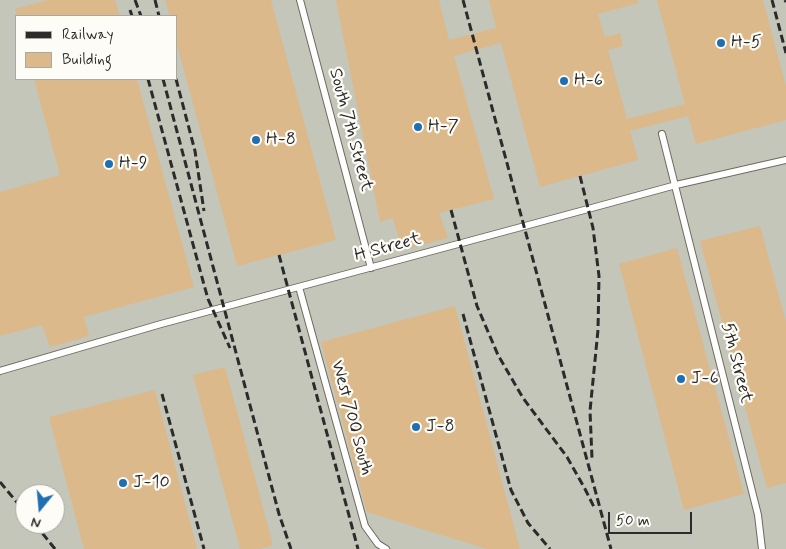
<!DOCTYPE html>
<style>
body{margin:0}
#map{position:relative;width:786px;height:549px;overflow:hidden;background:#f3dcbd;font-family:Mynerve,sans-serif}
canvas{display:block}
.legend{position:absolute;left:15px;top:15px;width:162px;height:65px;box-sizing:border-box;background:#fdfcf7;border:1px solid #a9a8a5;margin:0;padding:6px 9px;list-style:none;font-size:15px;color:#2b2b2b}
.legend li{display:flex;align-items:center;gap:10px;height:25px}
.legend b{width:25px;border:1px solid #a9a8a5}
.north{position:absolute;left:15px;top:484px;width:50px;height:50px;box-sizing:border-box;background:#fdfcf7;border:1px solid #a9a8a5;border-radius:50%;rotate:197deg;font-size:14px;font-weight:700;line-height:20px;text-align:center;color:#2b2b2b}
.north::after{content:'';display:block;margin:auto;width:18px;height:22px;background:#1f6fb2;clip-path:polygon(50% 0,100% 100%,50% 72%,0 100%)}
.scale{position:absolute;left:608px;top:512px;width:84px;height:22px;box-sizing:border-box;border:2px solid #2b2b2b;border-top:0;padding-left:6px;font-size:15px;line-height:18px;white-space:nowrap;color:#2b2b2b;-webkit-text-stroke:4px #fdfcf7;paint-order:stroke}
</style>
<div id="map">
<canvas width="786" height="549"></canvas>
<ul class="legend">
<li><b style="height:6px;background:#2b2b2b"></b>Railway</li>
<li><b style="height:14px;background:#dcb98b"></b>Building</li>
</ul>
<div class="north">N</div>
<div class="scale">50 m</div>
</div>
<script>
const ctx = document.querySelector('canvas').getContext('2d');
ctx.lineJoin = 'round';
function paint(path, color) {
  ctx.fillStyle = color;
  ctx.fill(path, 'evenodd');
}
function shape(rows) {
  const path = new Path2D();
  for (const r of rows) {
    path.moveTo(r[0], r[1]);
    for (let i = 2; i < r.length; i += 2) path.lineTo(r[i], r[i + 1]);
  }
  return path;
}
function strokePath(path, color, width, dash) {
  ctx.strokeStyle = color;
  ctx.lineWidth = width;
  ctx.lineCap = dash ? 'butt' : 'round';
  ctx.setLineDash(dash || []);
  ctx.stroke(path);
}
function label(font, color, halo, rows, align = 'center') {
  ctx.font = font + ' Mynerve,sans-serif';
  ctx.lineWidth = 4.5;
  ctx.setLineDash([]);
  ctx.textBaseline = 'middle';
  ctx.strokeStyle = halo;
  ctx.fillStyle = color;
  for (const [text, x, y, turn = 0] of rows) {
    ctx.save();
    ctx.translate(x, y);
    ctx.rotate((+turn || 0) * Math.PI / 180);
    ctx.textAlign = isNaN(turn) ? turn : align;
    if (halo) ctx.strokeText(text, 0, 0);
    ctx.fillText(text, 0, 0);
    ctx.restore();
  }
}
paint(shape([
 [0,0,786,0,786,549,0,549],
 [16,16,176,16,176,79,16,79],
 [25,494,55,494,55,524,25,524]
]), '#c3c6b9');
paint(shape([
 [48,0,115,0,120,16,17,16,15,9],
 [165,0,271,0,336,240,237,266,176,41,176,16,170,16],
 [336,0,439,0,449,40,496,28,489,0,638,0,638,3,598,14,605,37,620,33,623,46,608,50,627,119,685,104,657,0,763,0,786,86,786,120,696,144,688,116,630,131,638,160,540,187,501,43,454,56,494,199,439,213,448,238,402,250,393,218,380,222],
 [34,79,137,79,194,287,84,317,89,336,50,347,42,325,0,336,0,192,60,175],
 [760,226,786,322,786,483,767,488,700,241],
 [677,248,744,494,684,510,619,264],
 [455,306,520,549,487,549,367,512,321,342],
 [225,367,273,545,260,549,240,549,193,375],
 [155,390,197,549,84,549,49,417]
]), '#dcb98b');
const lane = shape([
 [300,0,371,268],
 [662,134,758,515,762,549],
 [299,287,365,526,378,544,386,549],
 [0,371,161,324,588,209,676,185,786,160]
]);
strokePath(lane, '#71695e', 8);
strokePath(lane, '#fff', 6);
strokePath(shape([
 [135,0,141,16],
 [155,0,159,16],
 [463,0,611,549],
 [772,0,786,53],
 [785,0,786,2],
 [130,10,132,16],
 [148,79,203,281,208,299,230,348],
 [163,79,279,514,291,549],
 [176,79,195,151,204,211],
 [580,176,593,228,599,276,598,330,590,411,592,458],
 [451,210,477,306,498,355,523,398,567,457,585,489,594,507],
 [279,255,358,549],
 [463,314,511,490,528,523,550,549],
 [162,394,204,549],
 [0,482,25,512],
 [35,524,55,549]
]), '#2b2b2b', 3, [8, 4]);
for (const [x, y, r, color] of [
 [721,43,5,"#1f6fb2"],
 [564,81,5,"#1f6fb2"],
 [418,127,5,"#1f6fb2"],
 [256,140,5,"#1f6fb2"],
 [109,164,5,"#1f6fb2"],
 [681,379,5,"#1f6fb2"],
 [416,427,5,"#1f6fb2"],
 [123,483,5,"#1f6fb2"]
]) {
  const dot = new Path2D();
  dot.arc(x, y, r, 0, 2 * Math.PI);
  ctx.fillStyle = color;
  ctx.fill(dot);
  strokePath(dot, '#fdfcf7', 2);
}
label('18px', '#2b2b2b', '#fdfcf7', [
 ["H-5",731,43],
 ["H-6",574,81],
 ["H-7",428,127],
 ["H-8",266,140],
 ["H-9",119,164],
 ["J-6",691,379],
 ["J-8",426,427],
 ["J-10",133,483]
], 'left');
label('18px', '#2b2b2b', '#fdfcf7', [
 ["South 7th Street",350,130,75],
 ["H Street",388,248,-15],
 ["5th Street",736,363,76],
 ["West 700 South",351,418,75]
]);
</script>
